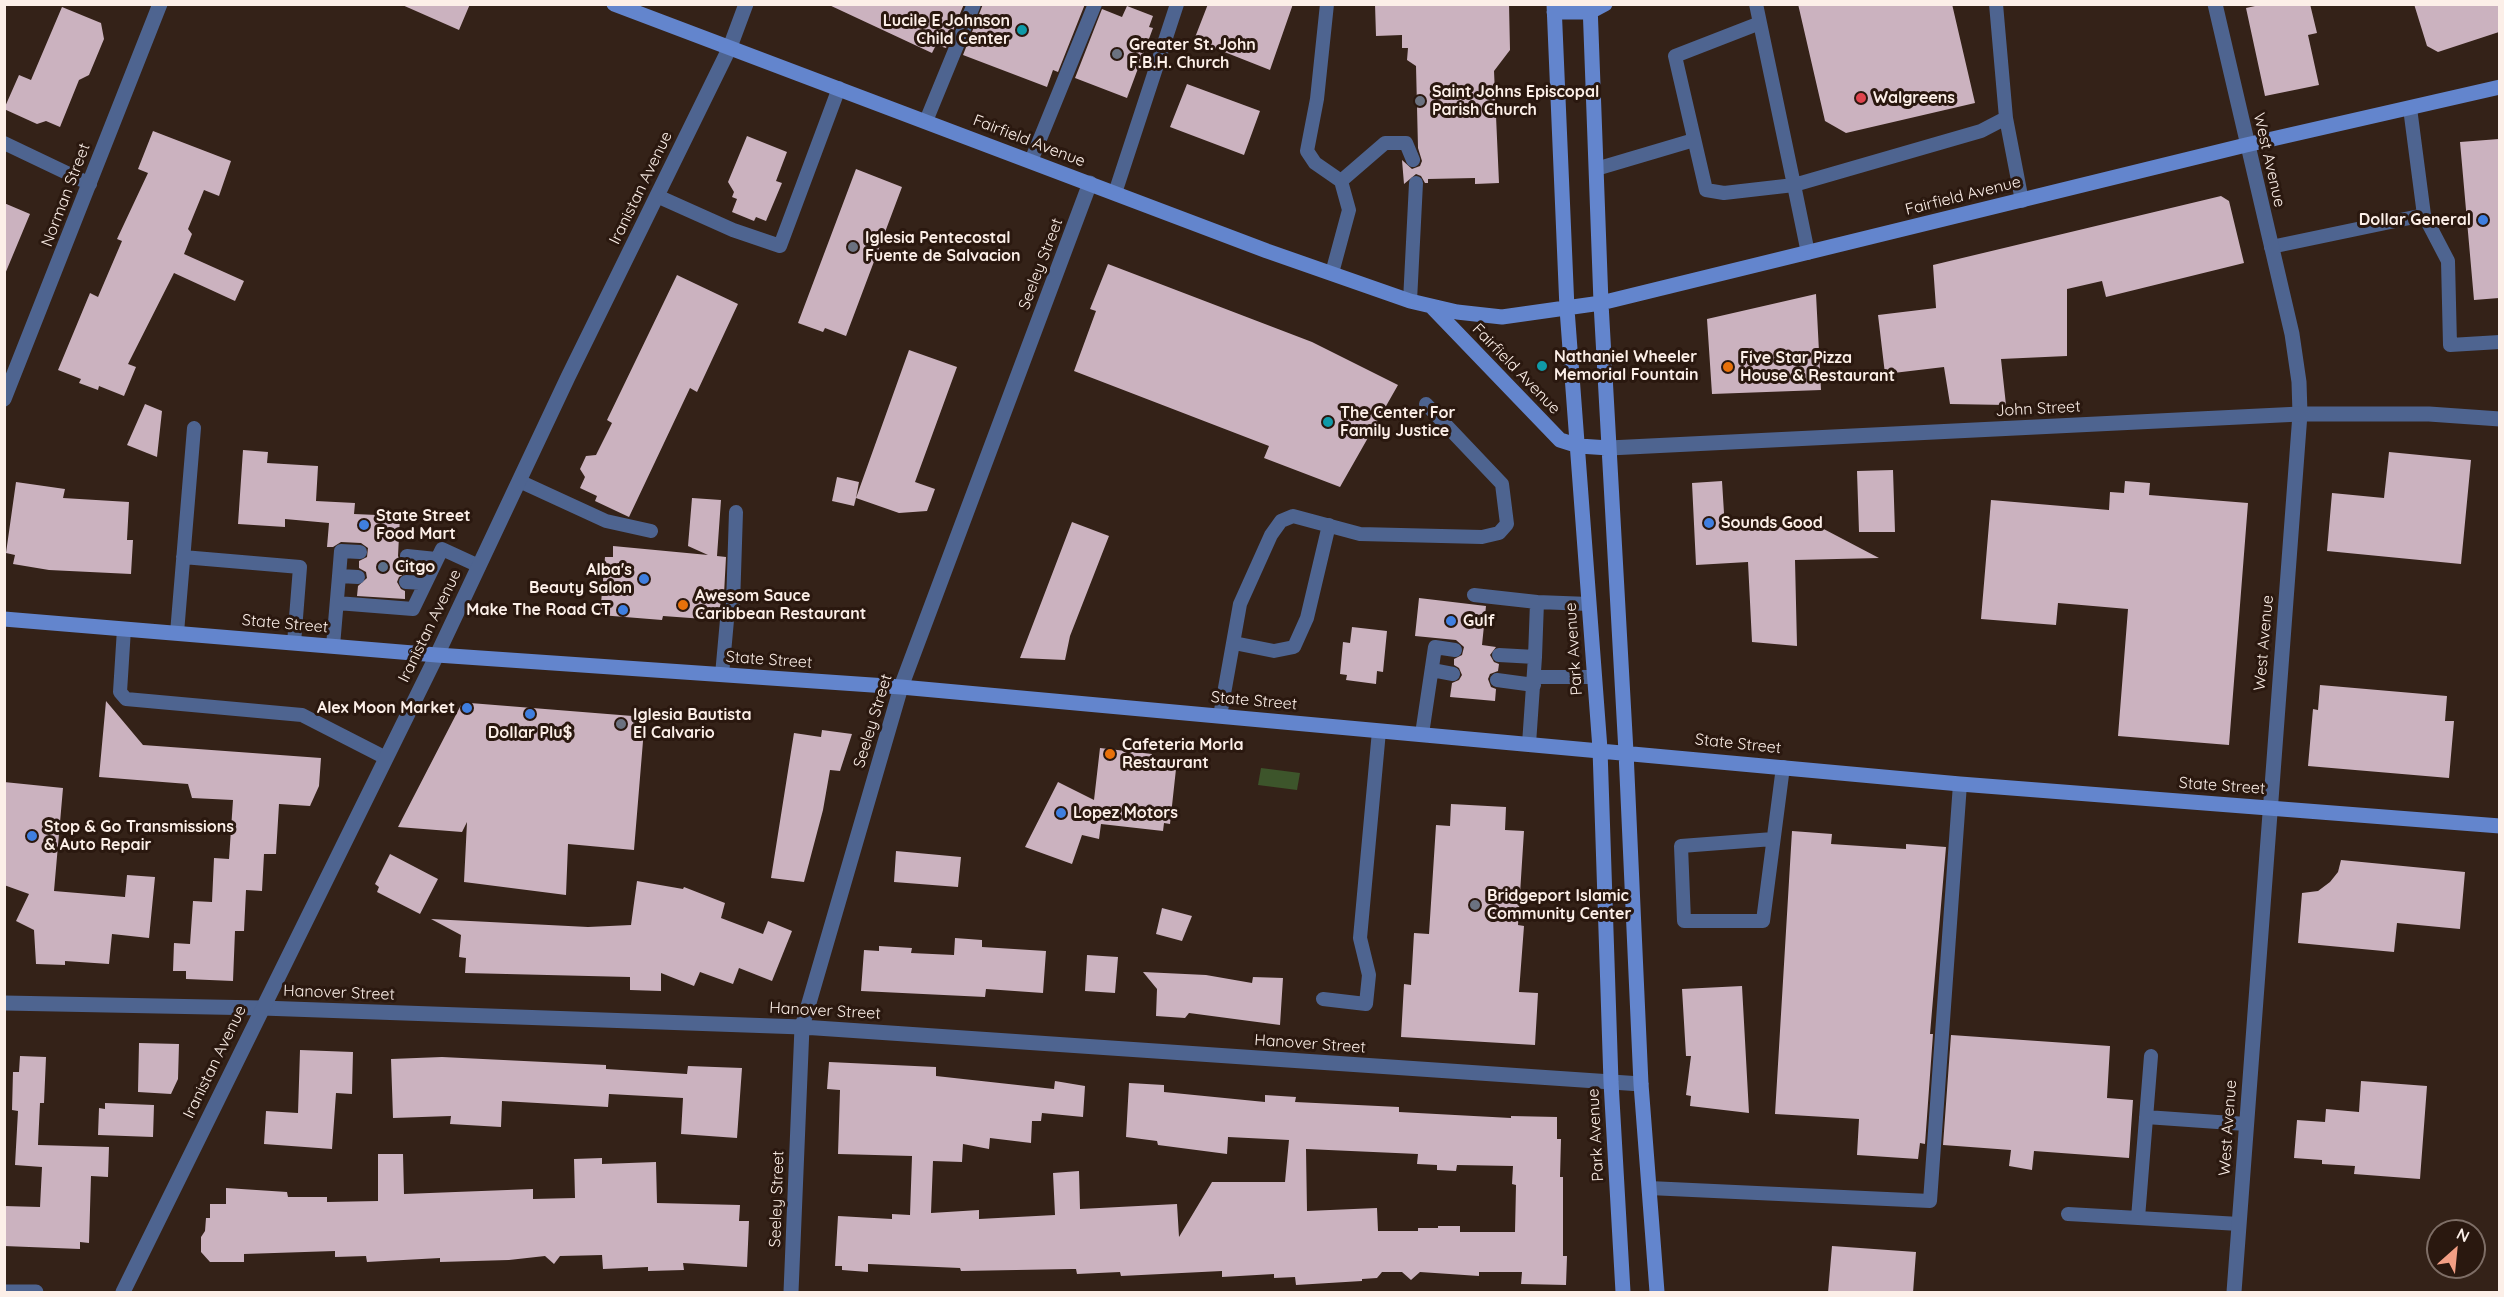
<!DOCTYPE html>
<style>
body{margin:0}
#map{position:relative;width:2504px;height:1297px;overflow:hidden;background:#342218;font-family:Quicksand,sans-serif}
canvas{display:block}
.frame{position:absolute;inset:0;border:6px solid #fcefe8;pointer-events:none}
.north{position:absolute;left:2426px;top:1219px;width:60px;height:60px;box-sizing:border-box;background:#2a180f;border:2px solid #7e6e66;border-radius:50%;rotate:27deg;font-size:16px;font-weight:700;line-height:24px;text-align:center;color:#fcefe8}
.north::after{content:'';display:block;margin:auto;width:21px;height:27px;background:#f39f85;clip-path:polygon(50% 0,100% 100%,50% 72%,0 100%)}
</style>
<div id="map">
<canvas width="2504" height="1297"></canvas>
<div class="frame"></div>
<div class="north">N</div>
</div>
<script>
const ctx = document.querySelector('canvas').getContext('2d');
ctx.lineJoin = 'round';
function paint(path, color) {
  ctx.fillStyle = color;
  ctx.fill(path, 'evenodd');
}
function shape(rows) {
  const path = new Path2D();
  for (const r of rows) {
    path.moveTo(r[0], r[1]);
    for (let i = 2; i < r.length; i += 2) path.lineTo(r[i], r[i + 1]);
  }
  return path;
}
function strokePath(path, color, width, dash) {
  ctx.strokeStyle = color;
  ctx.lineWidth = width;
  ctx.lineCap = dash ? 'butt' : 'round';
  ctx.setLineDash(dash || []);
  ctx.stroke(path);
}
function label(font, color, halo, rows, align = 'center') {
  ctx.font = font + ' Quicksand,sans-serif';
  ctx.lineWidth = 6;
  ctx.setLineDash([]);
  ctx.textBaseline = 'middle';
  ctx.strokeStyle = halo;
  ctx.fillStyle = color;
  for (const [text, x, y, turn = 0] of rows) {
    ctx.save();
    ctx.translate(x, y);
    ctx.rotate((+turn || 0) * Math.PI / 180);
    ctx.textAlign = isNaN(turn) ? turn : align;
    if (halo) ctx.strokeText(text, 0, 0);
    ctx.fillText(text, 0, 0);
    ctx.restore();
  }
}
paint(shape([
 [1261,768,1300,773,1297,790,1258,785]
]), '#3d552b');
paint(shape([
 [400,4,470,4,459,30],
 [827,4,964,4,946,48,936,45,932,53],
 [983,4,1085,4,1058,72,1053,70,1047,87,963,55],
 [1208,4,1293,4,1270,70,1194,40],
 [1375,4,1509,4,1510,50,1494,71,1499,183,1475,184,1475,178,1428,179,1428,183,1425,183,1421,176,1416,174,1404,184,1402,160,1412,169,1420,166,1422,161,1418,148,1416,66,1407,60,1408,48,1402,48,1402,35,1376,36],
 [1798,4,1952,4,1975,103,1846,133,1825,121],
 [2264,4,2310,4,2317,33,2308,35,2319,85,2265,96,2246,8],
 [2414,4,2499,4,2499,32,2438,52,2427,46],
 [1127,6,1153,16,1149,27,1153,28,1127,98,1075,78,1102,9,1122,17],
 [62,7,101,23,104,39,89,75,79,80,60,127,46,121,37,124,4,109,19,75,31,80],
 [1187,84,1260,111,1244,155,1170,127],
 [153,131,231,161,219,196,204,190,188,229,192,234,184,254,244,281,235,301,174,273,128,364,136,367,124,396,99,386,98,390,79,383,81,379,58,370,90,293,98,297,122,241,117,239,148,173,138,169],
 [747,136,787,152,776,181,782,183,766,221,756,217,754,221,732,212,737,199,732,197,734,192,728,182],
 [2499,139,2499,298,2474,300,2460,142],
 [856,169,902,187,846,336,825,328,823,332,798,323],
 [2221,196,2229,201,2244,263,2106,297,2102,281,2067,289,2067,356,2001,359,2006,405,1950,404,1944,367,1885,374,1878,315,1936,308,1933,265],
 [4,203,30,214,5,274,4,274],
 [1108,264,1312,342,1398,385,1340,487,1264,458,1269,446,1074,371,1096,311,1090,309],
 [677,275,738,304,697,392,690,388,629,517,595,501,597,496,580,488,585,477,580,469,586,456,596,455,612,423,607,420],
 [1816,294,1821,390,1712,394,1707,319],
 [909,350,957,367,915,482,935,489,927,511,899,513,856,498,854,506,832,501,837,477,859,482,856,498],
 [145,404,162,411,157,457,127,445],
 [243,450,268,452,267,463,318,466,316,501,355,503,354,514,400,516,398,556,401,563,406,565,406,573,399,577,397,582,401,589,405,591,405,599,357,596,358,586,367,578,366,572,359,568,359,561,367,557,368,548,361,543,341,542,333,547,327,547,329,523,285,519,285,527,238,524],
 [2389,452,2471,460,2461,564,2327,551,2332,493,2384,498],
 [1893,470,1895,532,1859,532,1857,471],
 [1722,481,1725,529,1818,526,1879,558,1795,560,1797,646,1752,642,1748,562,1696,565,1692,483],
 [2125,481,2150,483,2149,495,2248,503,2229,745,2118,736,2128,609,2058,603,2056,625,1981,619,1991,500,2109,510,2110,492,2124,493],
 [16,482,65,489,63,498,129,502,127,540,133,540,131,574,49,570,13,564,15,555,6,553],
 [692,498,721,500,717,556,726,557,724,594,722,594,718,620,663,616,662,620,600,615,605,557,613,557,613,546,708,555,688,546],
 [1072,522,1109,536,1070,636,1065,660,1020,658],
 [1419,598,1486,606,1482,645,1496,647,1490,655,1494,662,1499,664,1498,671,1490,674,1488,679,1491,687,1496,689,1495,701,1450,697,1452,683,1459,680,1462,675,1459,668,1454,665,1454,659,1462,655,1464,647,1456,640,1415,636],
 [1352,627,1387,631,1383,672,1377,671,1376,684,1346,680,1347,675,1340,674,1343,642,1350,643],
 [2320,685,2447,696,2445,721,2454,721,2449,778,2308,766,2313,709,2318,710],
 [106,701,143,745,321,758,319,786,310,806,279,804,276,854,264,854,262,891,246,890,244,931,235,931,233,981,186,979,186,971,173,971,174,943,190,944,193,901,212,902,214,858,229,859,233,800,192,798,188,784,99,777],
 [470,703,645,717,634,850,568,844,566,895,464,882,467,822,462,832,398,827,461,705],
 [822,730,852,734,840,771,830,770,823,810,804,882,771,878,794,733,821,737],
 [1100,748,1152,754,1151,763,1176,769,1170,824,1164,823,1163,831,1101,824,1099,839,1082,835,1072,864,1025,847,1058,782,1094,800],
 [4,782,63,788,54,891,125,897,127,875,155,877,149,938,112,934,109,964,65,961,65,965,36,964,34,930,16,921,29,894,4,885],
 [1451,804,1506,807,1505,830,1524,831,1518,925,1524,926,1519,992,1538,993,1535,1045,1401,1037,1404,984,1411,985,1414,933,1429,934,1436,825,1450,826],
 [1792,831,1832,834,1831,844,1906,849,1906,844,1946,847,1930,1034,1933,1034,1925,1144,1920,1143,1918,1159,1857,1155,1859,1119,1775,1114],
 [896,851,961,857,958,887,894,882],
 [390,854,438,879,420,914,377,892,379,887,375,884],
 [2341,860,2465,872,2460,929,2397,923,2394,952,2298,943,2302,893,2318,891,2330,882,2338,872],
 [637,881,683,889,684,887,725,903,721,918,763,934,768,921,792,931,772,981,739,968,733,984,700,972,694,986,661,973,661,991,630,990,630,977,465,973,466,958,459,957,461,935,431,919,588,927,631,925],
 [1162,908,1192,916,1182,941,1156,934],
 [955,938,982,940,982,947,1046,951,1043,993,986,989,985,997,861,991,864,950,879,951,879,946,912,948,911,953,954,955],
 [1087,955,1118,957,1115,993,1085,991],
 [1143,972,1206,975,1252,983,1253,977,1283,978,1280,1025,1189,1013,1185,1018,1156,1016,1157,989],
 [1742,986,1749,1113,1690,1106,1691,1096,1686,1095,1691,1056,1686,1056,1682,989],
 [1951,1035,2110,1046,2107,1098,2133,1100,2129,1158,2034,1151,2032,1170,2009,1166,2011,1150,1943,1145],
 [139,1043,179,1044,178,1079,171,1094,138,1092],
 [300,1050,353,1052,352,1094,336,1093,332,1149,264,1144,266,1111,298,1113],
 [20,1056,46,1057,44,1103,40,1103,38,1145,109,1147,108,1177,91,1176,89,1243,80,1242,80,1249,4,1246,4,1206,40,1207,42,1167,15,1165,18,1111,12,1110,13,1072,19,1072],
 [442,1057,606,1065,606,1069,687,1074,688,1066,742,1068,737,1138,681,1134,683,1098,609,1094,608,1107,502,1101,501,1127,450,1124,451,1116,393,1118,391,1059],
 [829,1062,936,1067,936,1076,1054,1089,1055,1081,1085,1086,1083,1117,1042,1113,1041,1121,1032,1121,1031,1143,990,1138,989,1149,963,1144,962,1162,933,1161,931,1213,979,1210,979,1219,1055,1215,1053,1173,1079,1171,1080,1209,1177,1204,1179,1237,1212,1182,1285,1182,1289,1140,1228,1137,1227,1154,1158,1145,1157,1141,1126,1137,1129,1083,1164,1085,1164,1092,1265,1102,1265,1095,1296,1097,1295,1102,1399,1107,1399,1112,1511,1118,1511,1116,1557,1117,1557,1139,1561,1139,1560,1177,1563,1177,1563,1256,1567,1256,1566,1285,1521,1284,1522,1272,1479,1272,1479,1276,1420,1272,1411,1280,1402,1272,1382,1272,1377,1278,1362,1279,1362,1281,1296,1285,1295,1277,1274,1278,1274,1274,1222,1277,1222,1271,1121,1276,1120,1272,1077,1274,1076,1269,1072,1269,961,1271,960,1268,868,1264,868,1272,842,1270,842,1266,835,1266,838,1216,892,1219,892,1214,910,1215,912,1156,838,1154,840,1090,827,1089],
 [1306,1149,1418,1154,1417,1164,1437,1165,1437,1170,1456,1171,1457,1165,1513,1166,1512,1184,1516,1185,1515,1232,1460,1232,1460,1226,1438,1226,1438,1228,1418,1228,1418,1231,1378,1231,1377,1208,1307,1211],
 [2361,1081,2427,1086,2420,1179,2354,1174,2355,1166,2322,1164,2322,1160,2294,1158,2297,1120,2325,1122,2326,1109,2359,1112],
 [105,1103,154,1105,153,1137,98,1135,99,1108,105,1109],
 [378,1154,403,1154,404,1194,533,1189,533,1199,575,1198,574,1159,602,1158,602,1164,656,1162,657,1203,740,1205,739,1221,749,1221,747,1267,683,1263,684,1270,648,1271,648,1267,603,1269,602,1255,560,1256,554,1264,545,1256,509,1260,440,1262,440,1258,367,1262,366,1256,335,1257,335,1251,244,1254,244,1262,210,1262,201,1252,201,1237,205,1231,206,1218,210,1218,210,1204,226,1204,226,1188,287,1192,288,1197,327,1197,327,1202,378,1201],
 [1832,1246,1916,1252,1913,1293,1828,1293]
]), '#cbb2bf');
strokePath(shape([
 [1327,4,1317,99,1307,151,1315,163,1341,181,1349,210,1332,273],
 [1756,4,1794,185,1981,131,2006,118],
 [1996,4,2006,118,2022,201],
 [1760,23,1675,56,1706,190,1724,193,1794,185,1808,253],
 [926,121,974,4],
 [4,143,90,184],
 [1031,161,1095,4],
 [1596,169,1694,140],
 [1341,181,1385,143,1406,143,1413,160],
 [1115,193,1177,4],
 [657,196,733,230,780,246,839,88],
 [2424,215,2448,261,2450,345,2500,342],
 [2271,247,2424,215,2410,108],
 [1410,301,1416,183],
 [519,481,606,521,651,531],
 [407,556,436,559],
 [183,557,300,567,294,643],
 [339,576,341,551,360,552],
 [406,582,424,583],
 [1474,595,1537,602],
 [337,603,413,609,442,549,479,566],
 [124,629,120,692,126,699,302,715,386,758],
 [177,633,194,428],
 [1234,643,1274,651,1294,647,1307,618,1329,525],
 [333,646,339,576,358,577],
 [1499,655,1535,657,1537,602,1589,604],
 [1432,670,1453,674],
 [722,675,727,620,733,605,736,512],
 [1534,677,1594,677],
 [1497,680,1534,685],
 [1220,716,1240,604,1271,535,1281,521,1293,516,1360,534,1482,537,1499,533,1507,524,1502,484,1426,404],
 [1422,734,1435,647,1455,650],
 [1529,744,1535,657],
 [1773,839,1681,846,1684,921,1763,921,1783,767],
 [1323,999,1366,1004,1369,975,1360,938,1379,731],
 [2151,1056,2138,1218,2239,1224],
 [2146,1117,2246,1124],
 [1649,1188,1930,1201,1960,784],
 [2068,1214,2138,1218]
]), '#4e6490', 14);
strokePath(shape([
 [2215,4,2292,334,2299,382,2300,414,2234,1292],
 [4,399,160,4],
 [4,1003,262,1008,802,1027,1641,1084],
 [4,1292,36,1292],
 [791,1292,802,1027,901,687,1090,183]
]), '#4e6490', 15);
strokePath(shape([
 [1609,448,2300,414,2429,414,2500,419],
 [123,1292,437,655,568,377,730,47,746,4]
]), '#4e6490', 15);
strokePath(shape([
 [614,4,1267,251,1410,301,1457,312,1502,317,1601,303,2246,145,2500,87],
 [1554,4,1567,309,1600,749,1611,1082,1623,1292],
 [1590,4,1601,303,1626,752,1641,1084,1657,1292],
 [1554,12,1590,12,1605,4],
 [1432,307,1560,440,1579,446,1609,448],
 [4,619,437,655,901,687,1960,784,2500,826]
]), '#6385cd', 15);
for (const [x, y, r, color] of [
 [1022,30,6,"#0f9aa8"],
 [1117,54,6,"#6b7280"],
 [1861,98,6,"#e0444e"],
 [1420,101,6,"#6b7280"],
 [2483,220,6,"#3f7fe0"],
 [853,247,6,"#6b7280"],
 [1542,366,6,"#0f9aa8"],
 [1728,367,6,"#e8710a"],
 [1328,422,6,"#0f9aa8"],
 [1709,523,6,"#3f7fe0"],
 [364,525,6,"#3f7fe0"],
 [383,567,6,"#5c6f8a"],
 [644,579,6,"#3f7fe0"],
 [683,605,6,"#e8710a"],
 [623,610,6,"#3f7fe0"],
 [1451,621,6,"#3f7fe0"],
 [467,708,6,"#3f7fe0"],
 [530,714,6,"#3f7fe0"],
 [621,724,6,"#6b7280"],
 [1110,754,6,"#e8710a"],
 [1061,813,6,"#3f7fe0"],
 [32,836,6,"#3f7fe0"],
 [1475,905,6,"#6b7280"]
]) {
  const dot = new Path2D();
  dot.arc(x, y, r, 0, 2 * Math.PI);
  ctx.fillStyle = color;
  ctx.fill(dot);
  strokePath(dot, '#2a180f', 2);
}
label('bold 16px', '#fcefe8', '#2a180f', [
 ["Lucile E Johnson",1010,21,"right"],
 ["Child Center",1010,39,"right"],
 ["Greater St. John",1129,45],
 ["F.B.H. Church",1129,63],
 ["Saint Johns Episcopal",1432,92],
 ["Parish Church",1432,110],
 ["Walgreens",1873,98],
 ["Dollar General",2471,220,"right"],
 ["Iglesia Pentecostal",865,238],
 ["Fuente de Salvacion",865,256],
 ["Nathaniel Wheeler",1554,357],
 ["Memorial Fountain",1554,375],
 ["Five Star Pizza",1740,358],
 ["House & Restaurant",1740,376],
 ["The Center For",1340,413],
 ["Family Justice",1340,431],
 ["State Street",376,516],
 ["Food Mart",376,534],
 ["Sounds Good",1721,523],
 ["Citgo",395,567],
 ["Alba's",632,570,"right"],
 ["Beauty Salon",632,588,"right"],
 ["Awesom Sauce",695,596],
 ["Caribbean Restaurant",695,614],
 ["Make The Road CT",611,610,"right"],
 ["Gulf",1463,621],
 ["Alex Moon Market",455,708,"right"],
 ["Iglesia Bautista",633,715],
 ["El Calvario",633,733],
 ["Dollar Plu$",530,733,"center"],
 ["Cafeteria Morla",1122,745],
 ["Restaurant",1122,763],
 ["Lopez Motors",1073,813],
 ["Stop & Go Transmissions",44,827],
 ["& Auto Repair",44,845],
 ["Bridgeport Islamic",1487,896],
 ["Community Center",1487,914]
], 'left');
label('16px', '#fcefe8', '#2a180f', [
 ["Fairfield Avenue",1029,141,21],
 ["West Avenue",2269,160,77],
 ["Iranistan Avenue",641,188,-64],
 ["Norman Street",66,195,-69],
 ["Fairfield Avenue",1963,196,-14],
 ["Seeley Street",1041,264,-69],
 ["Fairfield Avenue",1516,369,46],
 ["John Street",2038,409,-3],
 ["State Street",285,624,5],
 ["Iranistan Avenue",430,626,-64],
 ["West Avenue",2264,643,-85],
 ["Park Avenue",1574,649,-94],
 ["State Street",769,660,4],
 ["State Street",1254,701,5],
 ["Seeley Street",873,721,-73],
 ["State Street",1738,744,6],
 ["State Street",2222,786,4],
 ["Hanover Street",339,993,2],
 ["Hanover Street",825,1011,3],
 ["Hanover Street",1310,1044,4],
 ["Iranistan Avenue",215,1062,-64],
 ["West Avenue",2228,1128,-86],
 ["Park Avenue",1596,1135,-93],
 ["Seeley Street",777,1199,-88]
]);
</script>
